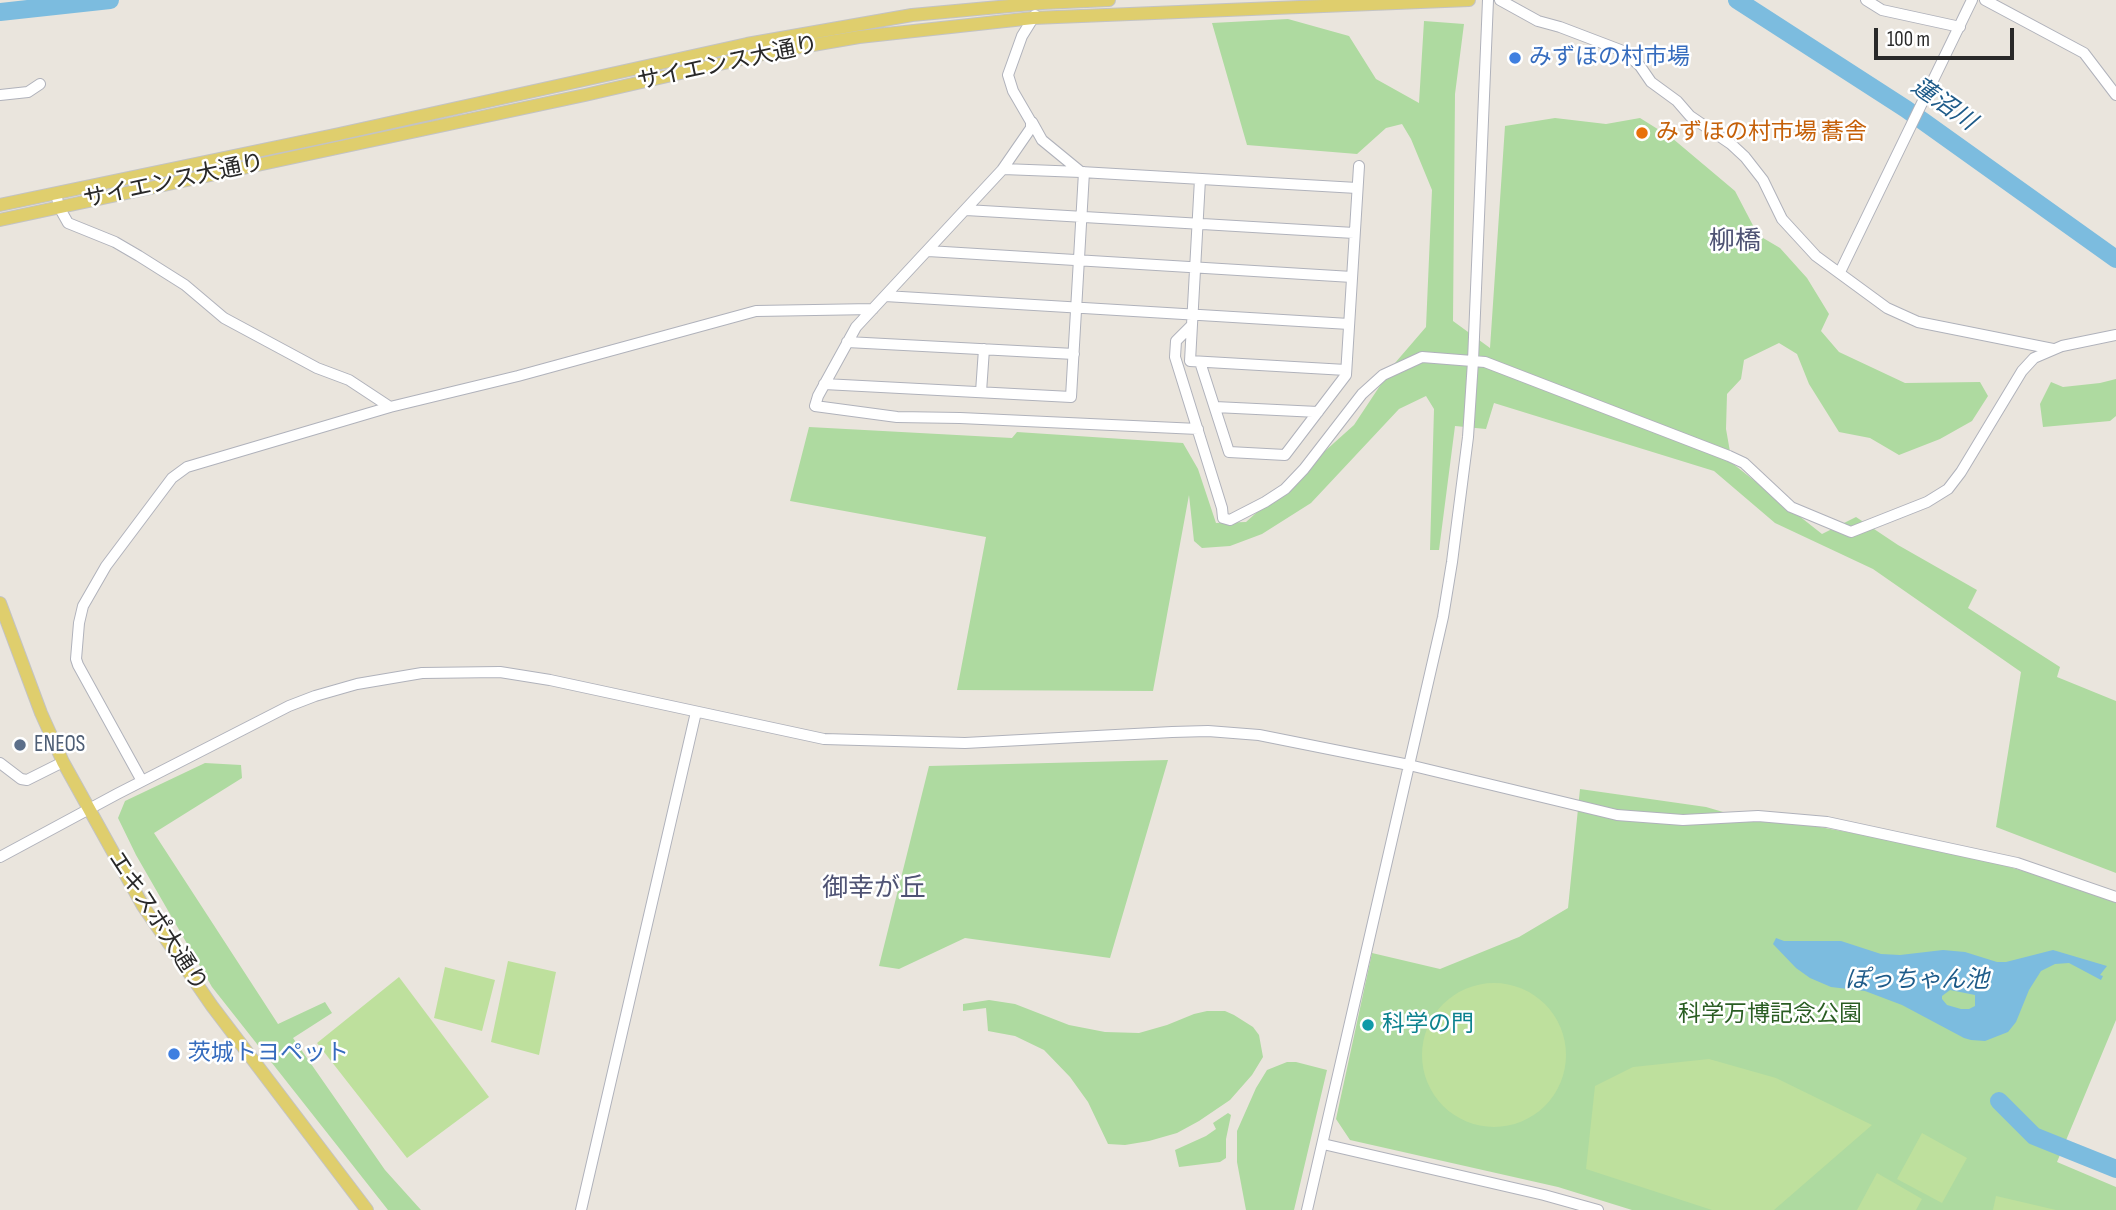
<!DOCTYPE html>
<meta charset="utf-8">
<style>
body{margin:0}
#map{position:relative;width:2116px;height:1210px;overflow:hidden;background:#eae5dd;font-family:"Sofia Sans Condensed",sans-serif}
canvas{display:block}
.scale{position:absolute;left:1874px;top:28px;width:140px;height:32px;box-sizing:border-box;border:4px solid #292929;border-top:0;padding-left:9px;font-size:21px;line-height:24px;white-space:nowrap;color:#292929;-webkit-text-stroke:5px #fff;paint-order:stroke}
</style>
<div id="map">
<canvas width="2116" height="1210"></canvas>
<div class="scale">100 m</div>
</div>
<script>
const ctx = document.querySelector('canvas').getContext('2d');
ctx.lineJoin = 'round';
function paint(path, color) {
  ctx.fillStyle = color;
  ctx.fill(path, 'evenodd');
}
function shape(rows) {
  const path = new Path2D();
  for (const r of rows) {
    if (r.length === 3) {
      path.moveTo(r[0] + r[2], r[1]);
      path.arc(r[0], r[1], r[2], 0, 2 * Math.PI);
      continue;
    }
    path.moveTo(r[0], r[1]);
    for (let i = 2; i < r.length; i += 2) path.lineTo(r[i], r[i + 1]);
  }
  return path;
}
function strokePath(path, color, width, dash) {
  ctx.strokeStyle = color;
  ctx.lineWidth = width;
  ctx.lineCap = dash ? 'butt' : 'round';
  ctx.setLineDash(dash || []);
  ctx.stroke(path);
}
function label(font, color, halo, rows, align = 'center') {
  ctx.font = font + ' "Sofia Sans Condensed","Noto Sans JP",sans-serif';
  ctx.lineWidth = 5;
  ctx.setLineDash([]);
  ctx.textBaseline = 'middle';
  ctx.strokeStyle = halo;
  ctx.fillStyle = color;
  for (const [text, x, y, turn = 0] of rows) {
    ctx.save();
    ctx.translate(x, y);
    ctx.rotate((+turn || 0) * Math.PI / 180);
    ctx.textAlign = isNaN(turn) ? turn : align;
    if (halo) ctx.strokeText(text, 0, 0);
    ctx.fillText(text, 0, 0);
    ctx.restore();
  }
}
paint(shape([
 [1288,19,1349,36,1376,79,1419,103,1424,21,1464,24,1455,94,1453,321,1490,348,1505,126,1555,118,1606,124,1640,118,1672,138,1735,191,1758,235,1780,248,1807,278,1829,314,1821,331,1839,352,1905,383,1980,382,1988,396,1972,421,1940,439,1899,455,1870,438,1839,432,1809,384,1797,354,1779,343,1744,360,1741,379,1727,394,1726,429,1732,463,1822,534,1856,517,1898,545,1977,590,1968,608,2060,667,2057,677,2116,701,2116,873,1996,827,2021,672,1873,569,1775,523,1714,471,1494,403,1486,429,1455,426,1439,550,1430,550,1434,409,1426,396,1399,409,1311,503,1262,534,1230,546,1202,548,1194,541,1189,495,1153,691,957,690,986,537,790,501,809,427,1012,438,1017,432,1183,443,1198,469,1216,523,1246,522,1354,425,1395,363,1426,327,1432,190,1411,139,1402,124,1386,128,1357,154,1247,145,1212,23],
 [2116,379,2116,416,2110,421,2043,427,2040,404,2051,382,2063,387,2100,383],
 [1168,760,1110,958,965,938,899,969,879,966,929,766],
 [205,763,241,765,242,778,154,833,278,1024,325,1002,332,1013,293,1038,385,1170,421,1210,388,1210,212,987,136,855,118,818,125,801],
 [1580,789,1706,807,1754,821,1792,822,1902,842,1992,862,2061,882,2116,902,2116,1020,2057,1162,2116,1187,2116,1210,1632,1210,1558,1187,1350,1140,1336,1119,1372,953,1440,969,1519,937,1568,908],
 [989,1000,1015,1004,1069,1025,1105,1032,1139,1033,1167,1025,1194,1014,1207,1011,1225,1011,1234,1015,1253,1027,1259,1035,1263,1057,1252,1075,1230,1100,1199,1121,1177,1133,1149,1141,1125,1145,1108,1144,1088,1102,1070,1077,1044,1050,1015,1036,988,1031,986,1008,963,1011,963,1004],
 [1287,1062,1296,1062,1327,1070,1294,1210,1246,1210,1237,1162,1237,1131,1256,1088,1267,1070],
 [1228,1113,1231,1115,1226,1139,1226,1158,1220,1162,1179,1167,1175,1150,1206,1136,1216,1129,1213,1123]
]), '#aedaa0');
paint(shape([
 [508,961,556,972,539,1055,491,1042],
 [445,967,495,980,482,1031,434,1018],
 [399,977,489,1097,407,1158,317,1043],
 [1494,1055,72],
 [1709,1059,1776,1078,1872,1125,1774,1210,1712,1210,1586,1169,1595,1086,1633,1067],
 [1922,1133,1967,1158,1942,1203,1897,1179],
 [1877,1173,1922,1199,1916,1210,1857,1210],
 [1996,1196,2009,1199,2056,1210,1993,1210]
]), '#bee09d');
paint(shape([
 [1776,938,1784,941,1841,941,1881,954,1900,955,1943,950,1965,952,1997,962,2006,962,2053,950,2107,966,2100,975,2103,976,2101,980,2069,963,2055,964,2041,971,2029,990,2016,1022,2008,1032,1985,1041,1971,1040,1964,1038,1902,1005,1865,991,1831,987,1810,978,1796,968,1773,944],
 [1950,990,1975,995,1975,1006,1969,1009,1961,1009,1947,1005,1942,999,1942,996]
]), '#7cbcdf');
strokePath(shape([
 [1737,0,1906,109,2116,259],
 [0,12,110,0],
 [1999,1101,2034,1136,2116,1169]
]), '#7cbcdf', 18);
const minor = shape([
 [1500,0,1538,21,1560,27,1623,51,1640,66,1651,82,1677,101,1690,116,1731,144,1745,157,1763,180,1782,219,1816,256,1887,308,1918,322,2053,349],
 [1866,0,1882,10,1960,27],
 [1985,0,2084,53,2116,95],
 [1035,15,1022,36,1008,75,1013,91,1031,122,1031,128,1002,170,856,327,818,396,815,406,897,417,960,418,1198,429],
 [0,95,28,92,40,84],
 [1032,122,1042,140,1081,172,1357,188],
 [1003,169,1081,172],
 [1200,179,1190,361,1346,370],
 [56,193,59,207,68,223,115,242,139,256,185,285,224,318,317,368,349,380,390,407],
 [966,210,1354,233],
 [928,251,1352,277],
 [1840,272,1972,0],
 [885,296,1349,324],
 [1192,325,1176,341,1175,357,1222,508,1223,518,1230,520,1265,502,1285,489,1304,469,1362,394,1383,375,1422,357,1485,362,1729,456,1744,463,1791,507,1851,532,1927,502,1948,489,1961,472,2022,371,2034,358,2062,346,2116,335],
 [847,342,1074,354],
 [1200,362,1229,452,1285,455,1346,375,1359,166],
 [824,384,1071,397,1084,172],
 [981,392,984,349],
 [1215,407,1318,412],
 [0,763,21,779,27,780,63,762],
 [142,781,78,665,76,659,79,623,83,606,106,566,172,478,187,467,390,407,518,376,756,311,873,309],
 [0,857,117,794,289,706,315,696,357,684,422,673,500,672,550,680,824,739,965,743,1172,732,1208,731,1259,735,1409,765,1617,815,1683,820,1758,816,1827,822,2017,863,2116,897],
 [1323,1144,1544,1195,1598,1210],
 [581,1210,696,712],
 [1307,1210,1443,617,1452,562,1468,437,1473,361,1488,0]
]);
const major = shape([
 [0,205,339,134,747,44,912,15,1042,3,1109,0],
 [0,220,585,95,772,52,859,37,1033,18,1469,0],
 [0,603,41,713,63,762,143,906,212,1006,367,1210]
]);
strokePath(minor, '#b0b2bb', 12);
strokePath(major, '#c3c3c3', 14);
strokePath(minor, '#fff', 10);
strokePath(major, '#dfce6d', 12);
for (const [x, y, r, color] of [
 [1515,58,7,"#3f7fe0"],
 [1642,133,7,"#e8710a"],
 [20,745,7,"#5c6f8a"],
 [1368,1025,7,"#0f9aa8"],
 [174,1054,7,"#3f7fe0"]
]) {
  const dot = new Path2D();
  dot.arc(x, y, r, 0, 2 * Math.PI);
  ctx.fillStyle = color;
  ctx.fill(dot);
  strokePath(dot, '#fff', 2.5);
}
label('23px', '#366cbe', '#fff', [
 ["みずほの村市場",1529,58],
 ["茨城トヨペット",188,1054]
], 'left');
label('23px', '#292929', '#fff', [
 ["サイエンス大通り",728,64,-12],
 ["サイエンス大通り",174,182,-12],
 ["エキスポ大通り",157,922,57]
]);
label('23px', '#c56008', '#fff', [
 ["みずほの村市場 蕎舎",1656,133]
], 'left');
label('23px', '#4e5e75', '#fff', [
 ["ENEOS",34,745]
], 'left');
label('23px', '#2a5d23', '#fff', [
 ["科学万博記念公園",1770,1015]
]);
label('23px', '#0d838f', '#fff', [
 ["科学の門",1382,1025]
], 'left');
label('italic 24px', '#1e5b89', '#fff', [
 ["蓮沼川",1943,105,35],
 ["ぽっちゃん池",1917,981]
]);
label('26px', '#4f5374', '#fff', [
 ["柳橋",1735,242],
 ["御幸が丘",874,889]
]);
</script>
